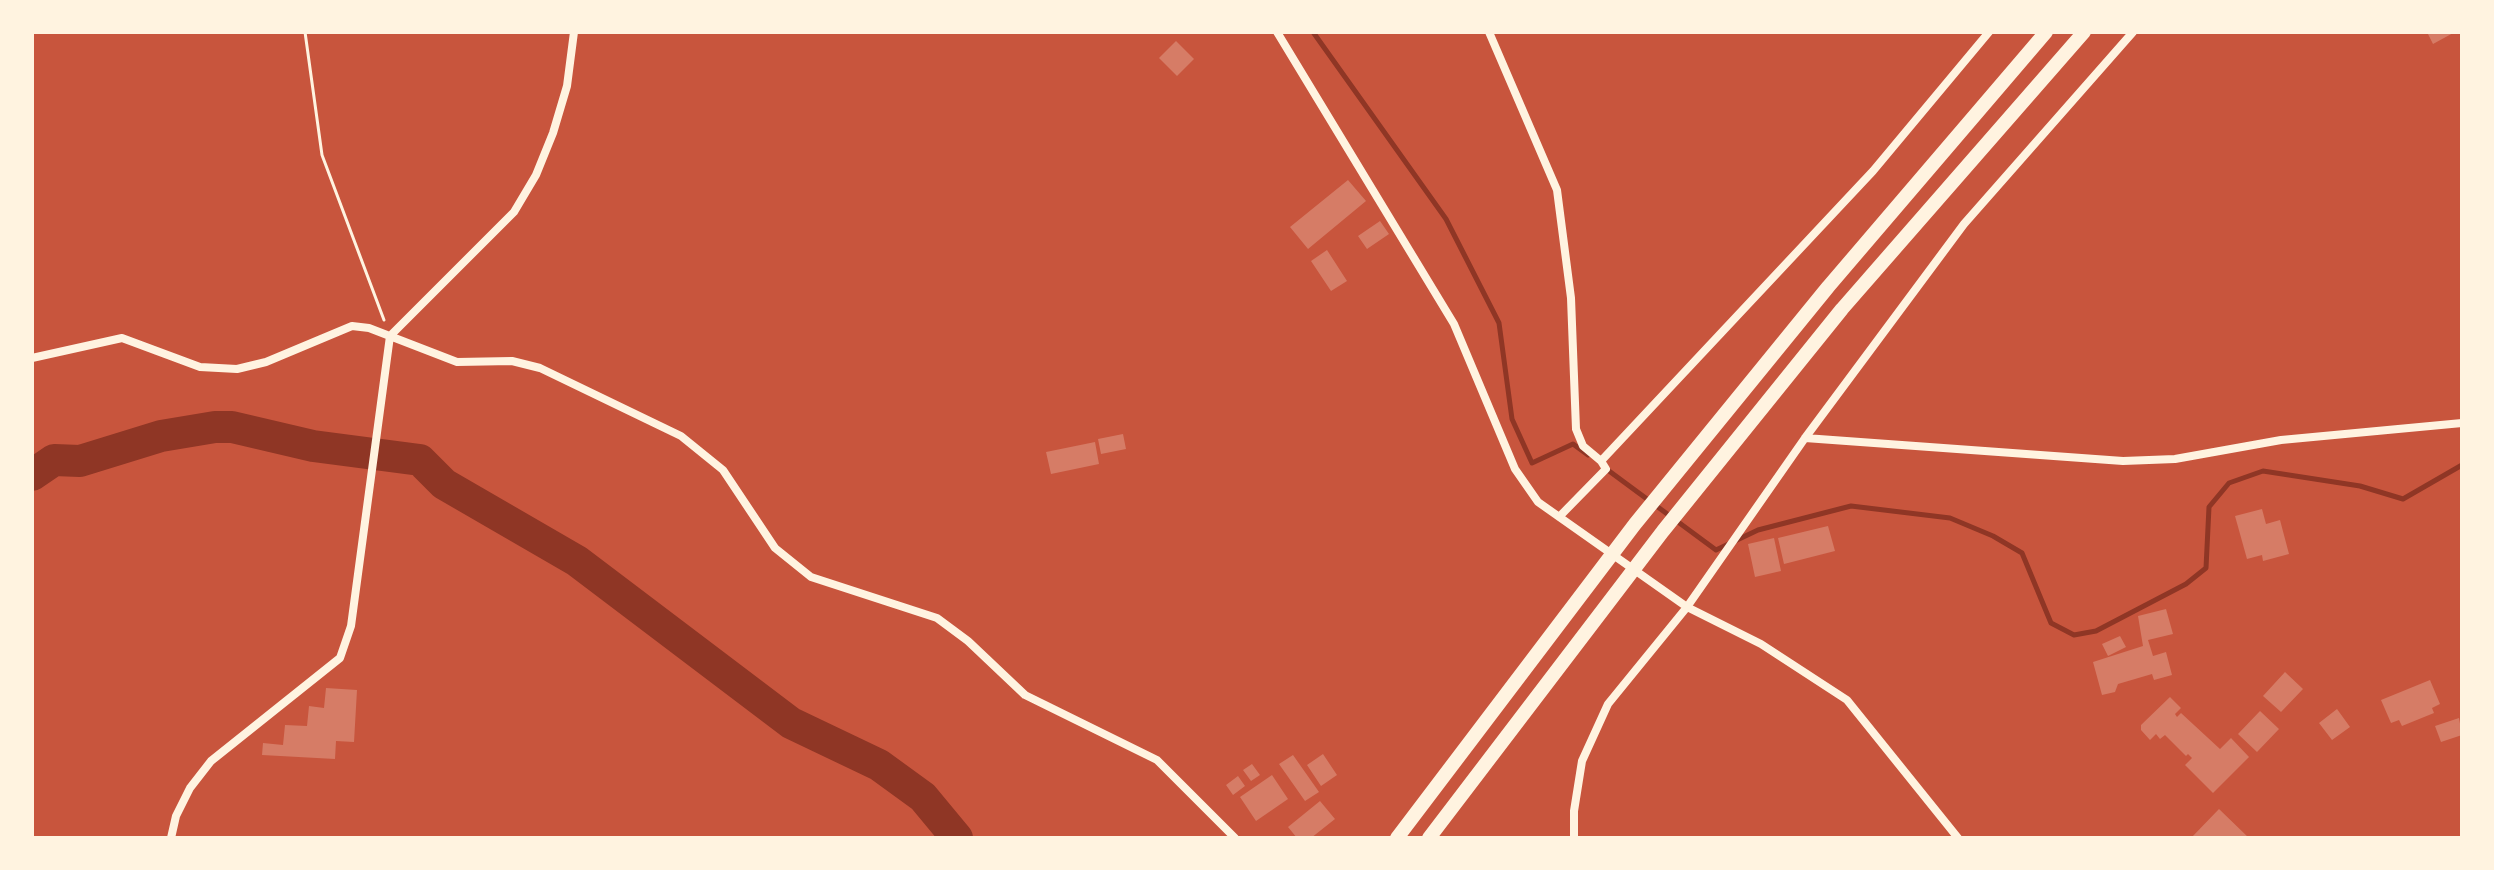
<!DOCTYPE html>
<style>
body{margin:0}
#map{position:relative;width:2494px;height:870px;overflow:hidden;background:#c8553d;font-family:"Noto Sans",sans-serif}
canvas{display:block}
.frame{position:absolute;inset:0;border:34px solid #fff3e0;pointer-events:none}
</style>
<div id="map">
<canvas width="2494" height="870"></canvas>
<div class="frame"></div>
</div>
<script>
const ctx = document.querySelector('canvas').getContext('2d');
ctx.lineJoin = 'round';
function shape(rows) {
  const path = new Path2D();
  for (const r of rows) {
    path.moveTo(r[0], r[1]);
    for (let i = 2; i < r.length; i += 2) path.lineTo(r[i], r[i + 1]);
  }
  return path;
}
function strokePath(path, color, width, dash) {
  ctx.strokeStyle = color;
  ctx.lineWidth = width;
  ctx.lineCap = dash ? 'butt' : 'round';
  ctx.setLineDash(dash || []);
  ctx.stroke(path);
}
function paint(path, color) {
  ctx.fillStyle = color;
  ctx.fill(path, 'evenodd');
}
strokePath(shape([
 [1313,32,1446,219,1499,323,1512,419,1532,463,1573,444,1588,455],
 [1605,468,1716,550,1758,530,1851,506,1950,518,1993,536,2022,553,2051,623,2074,635,2096,631,2186,584,2206,568,2209,507,2229,483,2263,471,2360,486,2403,499,2462,465]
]), '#8f3625', 5);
strokePath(shape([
 [32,475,54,460,80,461,161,436,215,427,232,427,313,446,420,460,444,484,577,561,791,723,879,765,923,797,957,838]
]), '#8f3625', 32);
paint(shape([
 [2427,32,2455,32,2433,44],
 [1176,41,1194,59,1177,76,1159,58],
 [1348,180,1366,201,1308,249,1290,227],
 [1380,221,1389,234,1367,249,1358,236],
 [1327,250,1347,281,1331,291,1311,261],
 [1123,434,1126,449,1101,454,1098,439],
 [1095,442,1099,464,1051,474,1046,452],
 [2262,509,2266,524,2280,520,2289,554,2263,561,2262,555,2247,559,2235,516],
 [1828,526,1835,551,1784,564,1778,538],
 [1774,538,1781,571,1755,577,1748,544],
 [2166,609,2173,634,2148,640,2153,656,2166,652,2172,675,2154,680,2152,674,2118,684,2115,692,2102,695,2093,662,2143,646,2138,616],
 [2120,636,2126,647,2108,656,2102,644],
 [2285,672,2303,689,2281,712,2263,696],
 [2430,680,2440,704,2432,708,2434,713,2402,726,2399,720,2391,723,2381,700],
 [326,688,357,690,354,742,336,741,335,759,262,755,263,743,283,745,285,725,307,726,309,706,324,708],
 [2170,697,2181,708,2175,714,2177,717,2181,713,2220,749,2231,738,2249,757,2213,793,2185,765,2192,758,2188,754,2186,756,2165,735,2160,739,2156,734,2150,740,2141,730,2141,725],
 [2337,709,2350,727,2332,740,2319,723],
 [2260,711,2279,729,2257,752,2238,734],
 [2459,718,2462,735,2441,742,2435,726],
 [1323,754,1337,775,1321,786,1307,765],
 [1293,755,1319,792,1305,801,1279,764],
 [1252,764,1260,775,1251,781,1243,770],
 [1272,775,1288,799,1256,821,1240,797],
 [1238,776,1245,786,1233,795,1226,785],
 [1320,801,1335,819,1311,838,1297,838,1288,827],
 [2219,809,2249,838,2191,838]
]), '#d67c66');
strokePath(shape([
 [305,32,322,155,384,320]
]), '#fff3e0', 3);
strokePath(shape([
 [1277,32,1454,324,1515,469,1538,502,1687,607,1761,644,1847,700,1958,838],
 [1489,32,1557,190,1571,298,1576,429,1583,446,1601,461],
 [32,358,122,338,200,367,237,369,266,362,352,326,369,328,457,362,512,361,540,368,681,436,723,470,775,548,811,577,937,618,968,641,1025,695,1157,760,1235,838],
 [1805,438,2123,461,2175,459,2281,440,2462,423],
 [1559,517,1606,469,1601,461,1873,171,1989,32],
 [171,838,176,816,190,788,211,761,340,658,351,626,390,336,514,212,536,175,553,133,567,86,574,32],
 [1574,838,1574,811,1582,761,1608,704,1687,607,1805,438,1964,224,2133,32]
]), '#fff3e0', 8);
strokePath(shape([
 [1397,838,1635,524,1828,287,2046,32],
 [1429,838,1663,531,1842,309,2084,32]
]), '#fff3e0', 14);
</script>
